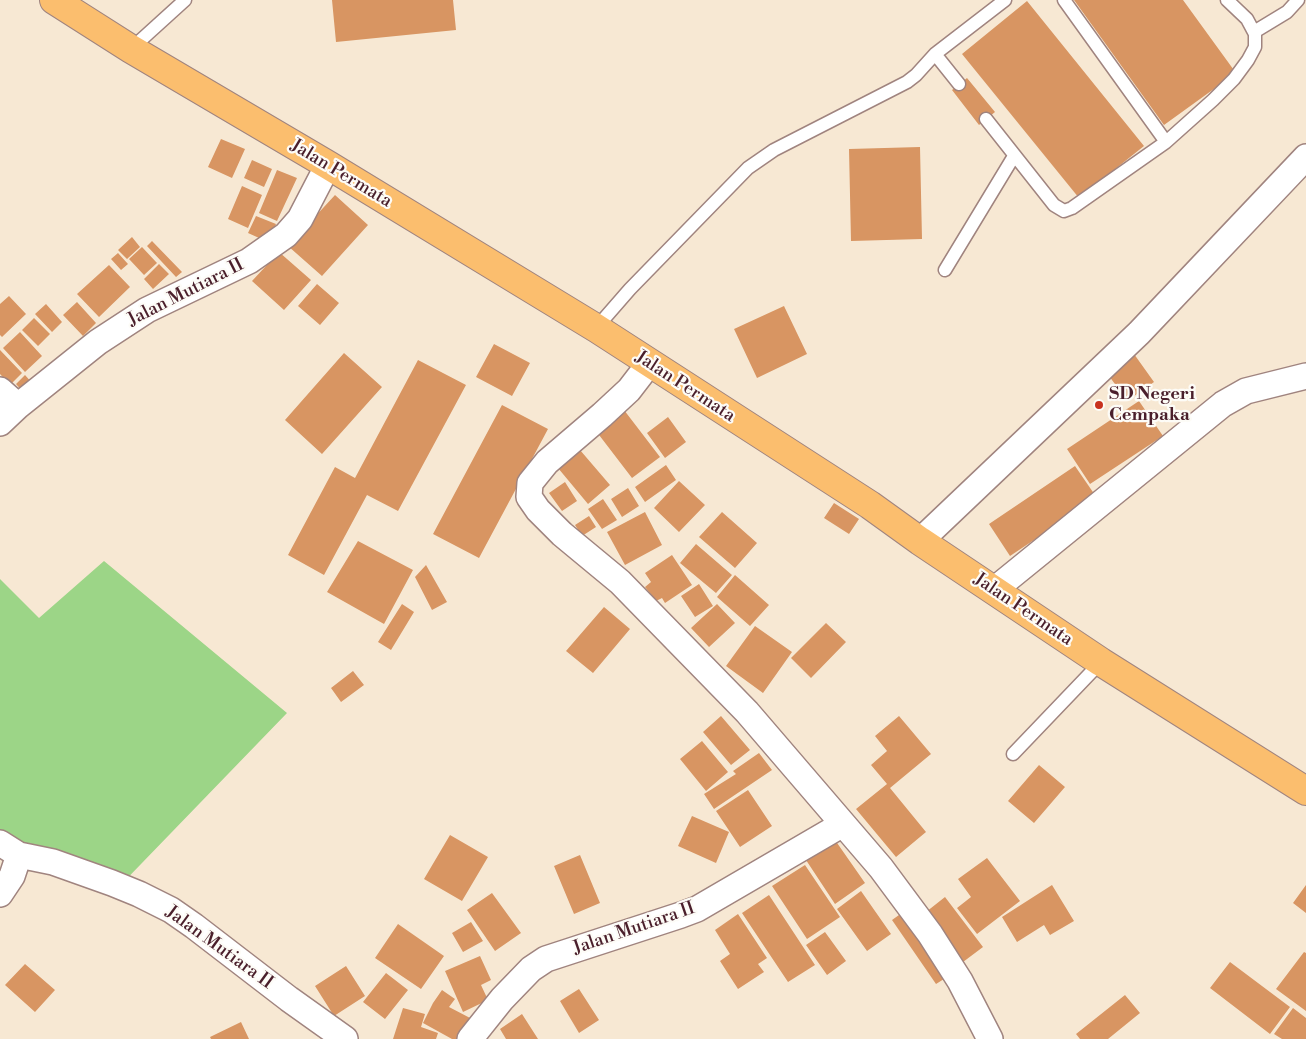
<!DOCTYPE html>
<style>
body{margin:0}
canvas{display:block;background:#f7e8d3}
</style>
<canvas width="1306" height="1039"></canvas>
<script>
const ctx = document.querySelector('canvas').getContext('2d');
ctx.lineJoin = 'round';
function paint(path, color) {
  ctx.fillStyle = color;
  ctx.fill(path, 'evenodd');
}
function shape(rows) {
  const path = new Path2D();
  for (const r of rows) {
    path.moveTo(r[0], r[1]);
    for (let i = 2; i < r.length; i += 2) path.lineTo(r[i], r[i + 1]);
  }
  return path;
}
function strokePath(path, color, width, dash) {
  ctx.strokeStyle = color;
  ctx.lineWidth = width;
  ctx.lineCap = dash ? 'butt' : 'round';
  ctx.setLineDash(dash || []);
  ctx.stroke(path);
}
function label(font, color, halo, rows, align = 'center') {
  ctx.font = font + ' "Libre Bodoni",serif';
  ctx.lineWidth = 4.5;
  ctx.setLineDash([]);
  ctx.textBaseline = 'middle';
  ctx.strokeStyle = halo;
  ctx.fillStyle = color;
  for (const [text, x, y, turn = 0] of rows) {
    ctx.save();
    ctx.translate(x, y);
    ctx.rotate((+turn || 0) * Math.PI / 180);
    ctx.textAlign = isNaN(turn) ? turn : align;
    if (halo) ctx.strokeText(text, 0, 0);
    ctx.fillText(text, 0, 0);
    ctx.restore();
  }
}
paint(shape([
 [104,561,287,713,112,894,0,852,0,579,39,618]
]), '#9cd587');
paint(shape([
 [332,0,453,0,456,30,336,42],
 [1074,0,1183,0,1236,73,1164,125],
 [1027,1,1144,146,1079,198,962,54],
 [967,78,995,112,979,125,952,90],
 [221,139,245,149,232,178,208,167],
 [920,147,922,239,851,241,849,149],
 [252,160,272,169,264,187,244,178],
 [277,170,297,178,277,221,259,213],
 [242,186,262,195,248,228,228,219],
 [335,195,368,225,322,276,288,246],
 [256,216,276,224,268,242,248,233],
 [132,237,140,247,127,259,118,250],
 [152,241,182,272,176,277,147,246],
 [142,247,157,263,144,275,129,259],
 [279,252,311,280,284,310,252,281],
 [118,253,128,264,121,270,111,259],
 [159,264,169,274,153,289,144,279],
 [109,265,130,287,99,317,77,294],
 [317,284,339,303,320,325,298,306],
 [9,296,26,314,2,337,0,335,0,304],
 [77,302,96,323,83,336,63,315],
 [46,304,62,322,52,332,35,314],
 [784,306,807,354,757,378,734,329],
 [34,318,50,334,38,346,22,330],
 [20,332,42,356,25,372,3,348],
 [494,344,530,363,512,396,476,377],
 [0,350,22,373,10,385,0,374],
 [344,353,382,387,322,454,285,420],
 [1134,354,1154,382,1127,401,1107,373],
 [418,360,466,385,398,511,367,495,324,575,288,555,335,467,355,478],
 [25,375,33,384,24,393,16,384],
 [1139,401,1163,436,1090,484,1067,449],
 [502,405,548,429,479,558,433,534],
 [624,410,660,457,632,478,596,431],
 [668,417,686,442,665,458,647,433],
 [580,450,610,485,588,504,558,468],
 [666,465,676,480,645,502,635,487],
 [1075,466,1097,498,1010,556,989,524],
 [679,481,705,505,679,532,654,508],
 [565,482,577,501,562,511,549,493],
 [628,488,639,506,622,517,611,499],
 [603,499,617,520,602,529,588,509],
 [834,503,859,519,849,534,824,518],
 [645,512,662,545,625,565,607,532],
 [722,512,757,543,735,568,699,537],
 [589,516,596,527,582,536,575,525],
 [358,541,413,570,384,624,327,592],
 [696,544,732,575,716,593,680,563],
 [672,555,692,585,665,603,662,598,656,601,645,587,651,582,645,573],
 [426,565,447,602,432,610,415,577],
 [735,575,769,605,750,626,717,597],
 [699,584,713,606,695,617,681,596],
 [402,604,414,612,391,650,378,642],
 [717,604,735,623,709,647,691,628],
 [604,607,630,629,593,673,566,651],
 [826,623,846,642,811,678,791,658],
 [755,626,792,652,763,693,726,666],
 [353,671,364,685,341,702,331,688],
 [721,716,750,750,731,765,703,732],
 [899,716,931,754,890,788,926,832,896,857,856,809,887,784,871,765,887,751,875,736],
 [702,741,728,772,706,791,680,759],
 [759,753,772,770,714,809,704,794,736,774,733,771],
 [1039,765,1065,787,1034,823,1008,801],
 [748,790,772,826,740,847,716,811],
 [692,816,729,832,716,863,678,846],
 [450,835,488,857,462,901,424,879],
 [835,840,865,883,835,904,806,860],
 [580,855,600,903,574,914,554,866],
 [987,858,1020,901,977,934,957,908,971,897,958,879],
 [805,865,840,917,807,939,772,886],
 [1052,885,1074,921,1050,935,1044,925,1017,942,1002,917],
 [1306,885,1306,913,1293,903],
 [861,891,891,934,867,951,837,909],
 [492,893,521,933,495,951,467,910],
 [769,895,815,965,788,982,742,913],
 [945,897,983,947,963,962,926,912],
 [906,910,952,974,936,984,892,920],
 [738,914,767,958,758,964,764,972,738,989,720,961,730,954,715,930],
 [471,922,483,941,463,952,452,933],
 [398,924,444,956,421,989,375,958],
 [825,932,846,961,827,975,806,945],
 [1304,952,1306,953,1306,1011,1276,989],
 [480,956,491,980,481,985,488,1000,463,1012,445,971],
 [1230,962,1290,1007,1270,1034,1210,988],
 [25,964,55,990,35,1012,5,985],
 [346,966,365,996,334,1016,315,986],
 [386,973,408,990,385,1019,363,1002],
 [579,989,599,1020,579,1033,560,1001],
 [442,990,455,999,449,1007,472,1019,460,1039,452,1039,423,1023,433,1003],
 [1125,995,1140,1013,1108,1039,1080,1039,1076,1034],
 [403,1008,425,1014,421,1027,438,1033,436,1039,393,1039],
 [1293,1008,1306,1018,1306,1039,1282,1039,1274,1034],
 [522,1014,538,1039,506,1039,500,1029],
 [241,1022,249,1039,211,1039,210,1037]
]), '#d89562');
const lane = shape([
 [1064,0,1166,142],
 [1254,32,1287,12,1298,0],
 [131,49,185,0],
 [935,54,959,84],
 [986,119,1054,205,1064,211,1072,208,1166,142,1213,100,1234,79,1248,60,1255,47,1255,34,1247,19,1227,0],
 [945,270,1014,156],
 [596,328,630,289,748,168,774,150,907,82,916,75,935,54,1005,0],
 [1013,754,1101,662]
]);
const street = shape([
 [649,364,629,390,602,415,547,462,530,483,529,497,538,510,562,534,620,582,747,712,881,868,930,934,960,981,990,1039],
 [0,390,18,406],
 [0,423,18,406,98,342,147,310,249,261,286,235,300,219,328,165],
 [920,541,1139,333,1306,157],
 [994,590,1223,404,1246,391,1306,376],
 [0,843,19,855,53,862,112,883,139,894,171,910,194,926,289,999,345,1039],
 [0,894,12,876,19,855],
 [470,1039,502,999,531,969,546,959,681,915,697,909,843,824]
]);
const primary = shape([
 [54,0,131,49,328,165,596,328,870,505,920,541,1101,662,1306,791]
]);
strokePath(lane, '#a0847f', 15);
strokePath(street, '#a0847f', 28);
strokePath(primary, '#a0847f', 30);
strokePath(lane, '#fff', 12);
strokePath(street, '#fff', 25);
strokePath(primary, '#fbbe6e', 28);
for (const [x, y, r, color] of [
 [1099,405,5,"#c8321e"]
]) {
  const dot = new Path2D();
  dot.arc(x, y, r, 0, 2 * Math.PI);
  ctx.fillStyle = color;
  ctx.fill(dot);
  strokePath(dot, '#fdfcf7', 2);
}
label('18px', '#4a1f2b', '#fdfcf7', [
 ["Jalan Permata",341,174,31],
 ["Jalan Mutiara II",186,293,-27],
 ["Jalan Permata",685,387,33],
 ["Jalan Permata",1023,610,34],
 ["Jalan Mutiara II",634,929,-19],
 ["Jalan Mutiara II",219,948,36]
]);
label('bold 18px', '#4a1f2b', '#fdfcf7', [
 ["SD Negeri",1109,395],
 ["Cempaka",1109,416]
], 'left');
</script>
